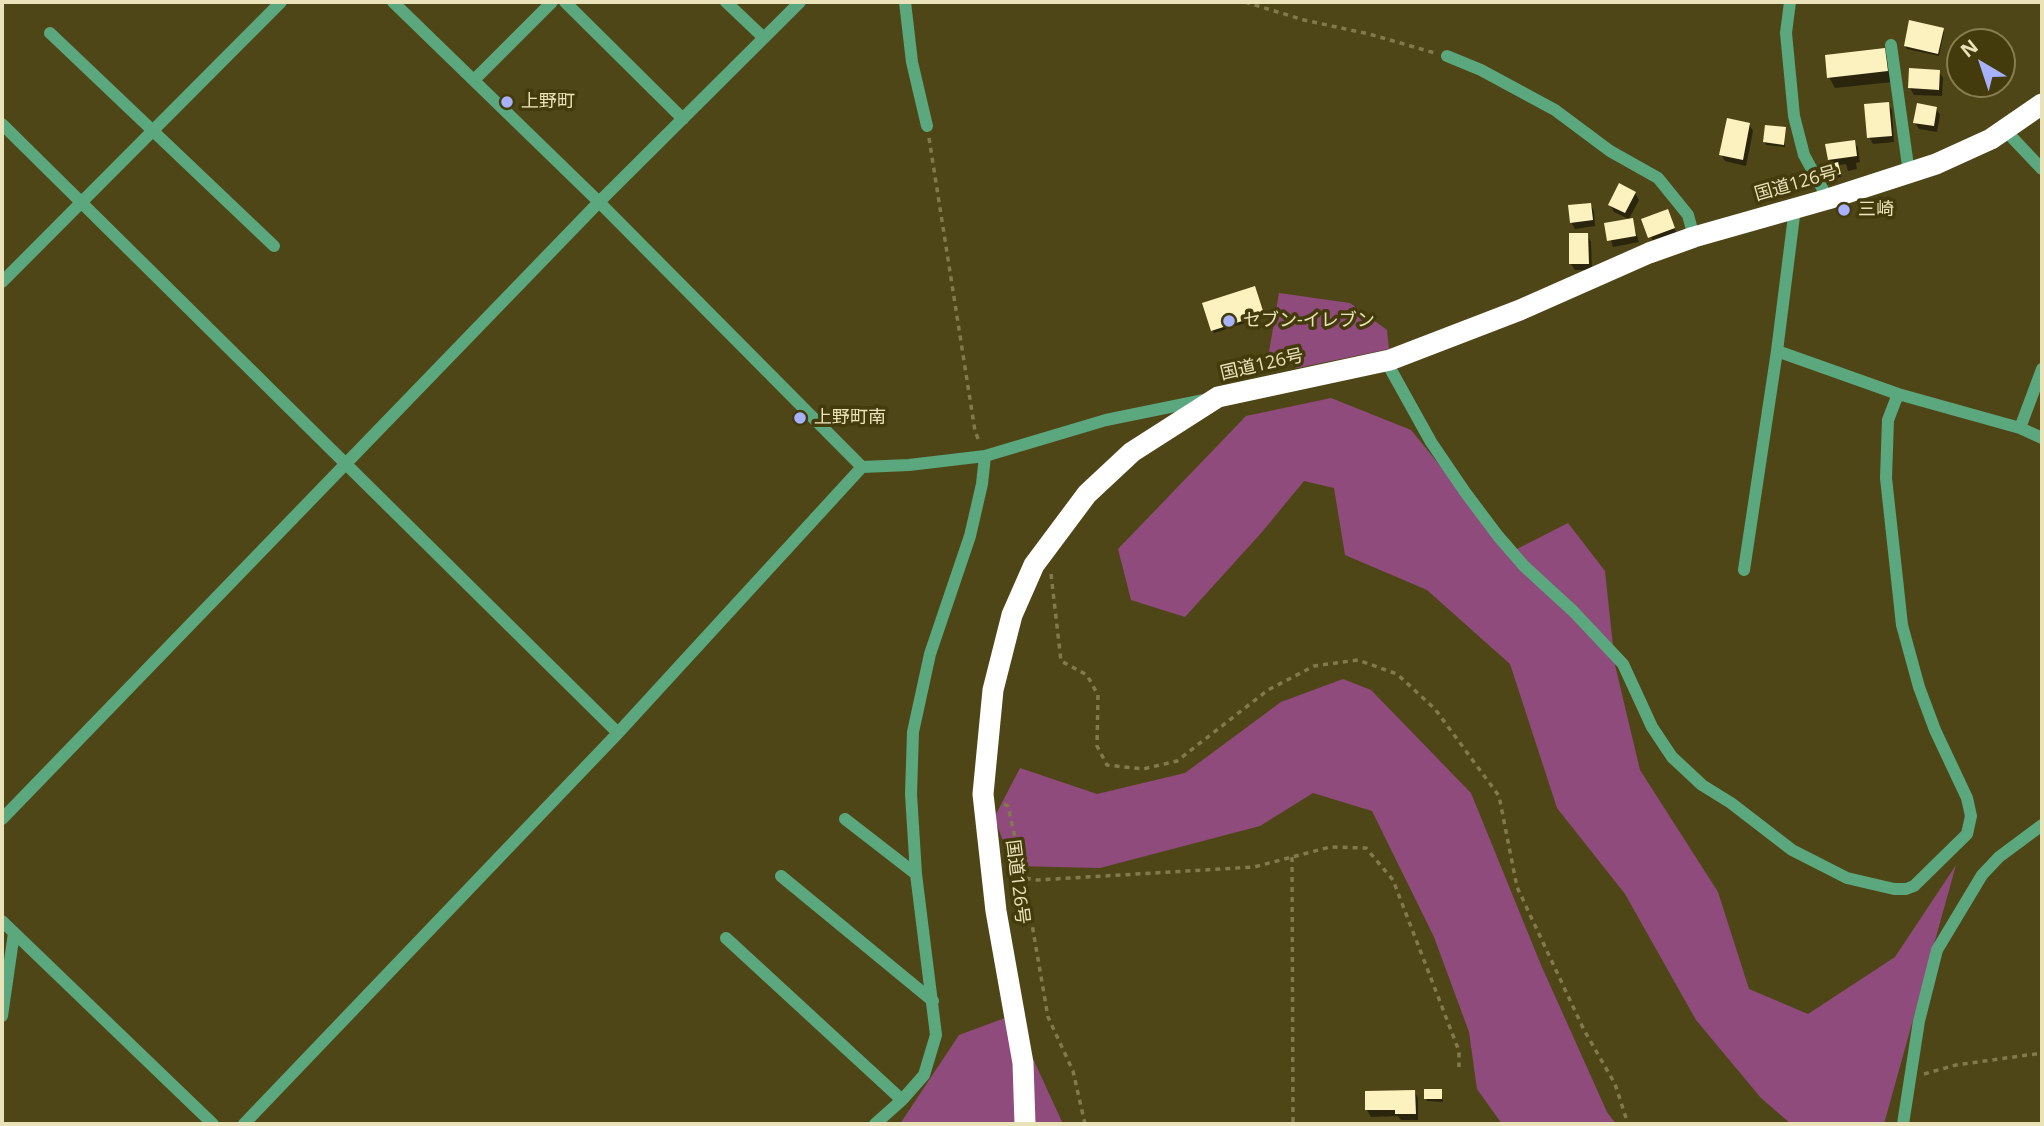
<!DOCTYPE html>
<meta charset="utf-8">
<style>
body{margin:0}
#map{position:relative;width:2044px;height:1126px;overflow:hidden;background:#4f4618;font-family:"Open Sans",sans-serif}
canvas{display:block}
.frame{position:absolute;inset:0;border:4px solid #eae2b9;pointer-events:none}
.north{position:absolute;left:1946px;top:28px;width:70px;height:70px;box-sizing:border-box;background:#443b0c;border:2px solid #867e51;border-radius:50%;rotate:321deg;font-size:19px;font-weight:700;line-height:28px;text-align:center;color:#eae2b9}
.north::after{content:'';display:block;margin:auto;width:24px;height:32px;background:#a7b1fc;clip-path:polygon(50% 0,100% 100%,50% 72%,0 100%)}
</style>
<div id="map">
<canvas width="2044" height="1126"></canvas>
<div class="frame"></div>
<div class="north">N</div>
</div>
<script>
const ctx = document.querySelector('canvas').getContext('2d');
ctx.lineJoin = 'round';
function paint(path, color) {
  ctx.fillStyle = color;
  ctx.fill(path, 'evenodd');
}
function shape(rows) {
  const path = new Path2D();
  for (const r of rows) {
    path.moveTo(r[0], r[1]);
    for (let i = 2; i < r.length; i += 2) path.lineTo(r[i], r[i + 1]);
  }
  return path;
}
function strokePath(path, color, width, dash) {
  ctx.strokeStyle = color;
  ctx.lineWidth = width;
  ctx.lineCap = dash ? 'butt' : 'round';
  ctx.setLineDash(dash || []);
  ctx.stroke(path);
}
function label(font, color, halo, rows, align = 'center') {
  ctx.font = font + ' "Open Sans","Noto Sans JP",sans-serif';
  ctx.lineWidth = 7;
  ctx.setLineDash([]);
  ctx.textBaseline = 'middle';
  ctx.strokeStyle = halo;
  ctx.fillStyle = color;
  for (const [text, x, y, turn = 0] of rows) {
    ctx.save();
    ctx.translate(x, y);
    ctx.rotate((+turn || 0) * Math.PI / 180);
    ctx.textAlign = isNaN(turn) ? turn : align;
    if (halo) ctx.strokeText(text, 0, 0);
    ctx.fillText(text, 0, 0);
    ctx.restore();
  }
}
paint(shape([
 [1279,293,1350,303,1387,330,1389,349,1297,368,1269,352],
 [1331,398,1411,430,1482,517,1515,550,1568,523,1605,571,1615,665,1640,770,1718,892,1749,989,1808,1014,1895,957,1956,865,1884,1124,1791,1124,1761,1098,1696,1020,1625,894,1557,808,1510,664,1427,590,1345,555,1334,488,1304,481,1262,532,1185,617,1131,600,1118,549,1246,416],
 [1343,679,1371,690,1471,793,1541,965,1607,1112,1616,1124,1502,1124,1477,1089,1469,1032,1434,937,1372,811,1313,793,1260,826,1100,868,1013,866,994,818,1020,768,1097,794,1185,773,1281,702],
 [1013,1015,1063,1124,900,1124,959,1035]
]), '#8f4b7c');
paint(shape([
 [1942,29,1944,32,1939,56,1907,49,1905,46],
 [1885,50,1891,61,1893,82,1835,88,1829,77],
 [1939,72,1943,78,1942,96,1914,95,1910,88],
 [1888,104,1892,110,1894,142,1873,144,1869,137],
 [1936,108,1940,115,1937,132,1919,129,1915,123],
 [1749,124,1753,131,1746,166,1725,161,1721,155],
 [1785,128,1785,147,1766,145,1765,142],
 [1854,142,1858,148,1860,162,1856,163,1857,169,1848,171,1846,164,1839,165,1841,177,1829,180,1825,167,1833,165,1829,159],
 [1635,193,1639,200,1629,219,1614,212,1610,205],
 [1590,204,1594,211,1595,226,1575,229,1571,222],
 [1671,218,1677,235,1654,244,1644,220],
 [1632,220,1639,242,1613,247,1606,225],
 [1587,235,1591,242,1592,270,1575,270,1571,264],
 [1256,290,1264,317,1214,333,1213,330],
 [1414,1091,1418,1098,1418,1120,1401,1120,1398,1116,1371,1117,1367,1110],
 [1441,1091,1443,1102,1427,1101,1426,1099]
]), '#0007');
paint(shape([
 [1909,20,1944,28,1938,54,1904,46],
 [1885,48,1888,71,1827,78,1825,55],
 [1909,68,1940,70,1939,90,1908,88],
 [1889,102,1892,136,1867,138,1864,104],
 [1917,103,1937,107,1934,126,1913,123],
 [1727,118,1750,123,1743,160,1719,155],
 [1765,125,1786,127,1784,145,1763,142],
 [1855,140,1857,156,1828,160,1825,144],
 [1838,162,1841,174,1825,177,1823,166],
 [1619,183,1636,192,1625,213,1608,205],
 [1591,203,1593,220,1570,223,1568,205],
 [1668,209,1675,228,1648,238,1641,219],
 [1633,218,1636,236,1607,241,1604,223],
 [1569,233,1588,233,1589,264,1569,264],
 [1255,286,1264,314,1211,331,1202,303],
 [1424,1089,1442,1089,1442,1099,1424,1099],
 [1415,1090,1416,1114,1395,1114,1395,1110,1365,1110,1365,1091]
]), '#fcf2c0');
strokePath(shape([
 [1245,2,1304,20,1369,34,1435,53],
 [929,138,975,431,979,441],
 [1051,574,1061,661,1087,675,1098,695,1097,746,1107,765,1143,769,1177,761,1268,690,1314,666,1358,660,1397,674,1435,709,1499,796,1517,887,1584,1030,1615,1084,1628,1124],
 [1004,804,1008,806,1024,878,1037,880,1254,867,1330,847,1366,848,1393,880,1459,1051,1459,1067],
 [1292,857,1293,1124],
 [1024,878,1048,1017,1073,1071,1085,1124],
 [1924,1074,1956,1065,2042,1053]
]), '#827a4d', 3.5, [5, 5]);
strokePath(shape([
 [393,2,599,202,862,467,909,465,985,456,1106,420,1204,400],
 [565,2,683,119],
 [726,2,764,38],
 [905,2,912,62,927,126],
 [1790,2,1786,33,1794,116,1804,155,1828,199],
 [50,33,274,246],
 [1891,45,1909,173],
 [1447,56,1481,70,1555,110,1610,151,1658,178,1688,215,1694,237],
 [474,80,552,2],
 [2,124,618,733],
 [2005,130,2042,169],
 [2,282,281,2],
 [1777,351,1898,394,2020,428,2042,438],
 [1386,361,1431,442,1465,492,1498,536,1524,566,1573,611,1623,664,1652,727,1672,757,1702,785,1731,803,1792,850,1847,878,1894,889,1906,889,1914,886,1967,834,1971,816,1967,798,1935,730,1919,687,1902,625,1886,478,1888,420,1898,394],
 [2020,428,2042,369],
 [1744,570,1777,351,1795,208],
 [2,819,599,202,800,2],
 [845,819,916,874],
 [781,876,933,1001],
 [2,921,213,1124],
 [726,938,902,1100],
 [2,1016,14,933],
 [244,1124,618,733,862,467],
 [875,1124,902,1100,924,1075,936,1035,916,874,911,794,913,732,930,654,970,536,982,484,985,456],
 [1903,1124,1919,1021,1937,950,1982,875,1999,857,2042,825]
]), '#5ba87e', 12);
strokePath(shape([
 [1025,1124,1023,1063,996,911,983,794,993,690,1012,615,1034,565,1087,494,1132,452,1218,397,1390,360,1520,310,1649,253,1694,237,1828,199,1936,164,1991,139,2042,104]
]), '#fff', 21);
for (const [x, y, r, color] of [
 [507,102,7,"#a7b1fc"],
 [1844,210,7,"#a7b1fc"],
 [1229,321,7,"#a7b1fc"],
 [800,418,7,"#a7b1fc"]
]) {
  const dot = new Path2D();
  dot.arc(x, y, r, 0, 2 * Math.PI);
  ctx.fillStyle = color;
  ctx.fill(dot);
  strokePath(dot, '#443b0c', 2.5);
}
label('18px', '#eae2b9', '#443b0c', [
 ["上野町",521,102],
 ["三崎",1858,210],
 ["セブン-イレブン",1243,321],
 ["上野町南",814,418]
], 'left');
label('18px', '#eae2b9', '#443b0c', [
 ["国道126号",1796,184,-16],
 ["国道126号",1262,365,-13],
 ["国道126号",1017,882,83]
]);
</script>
